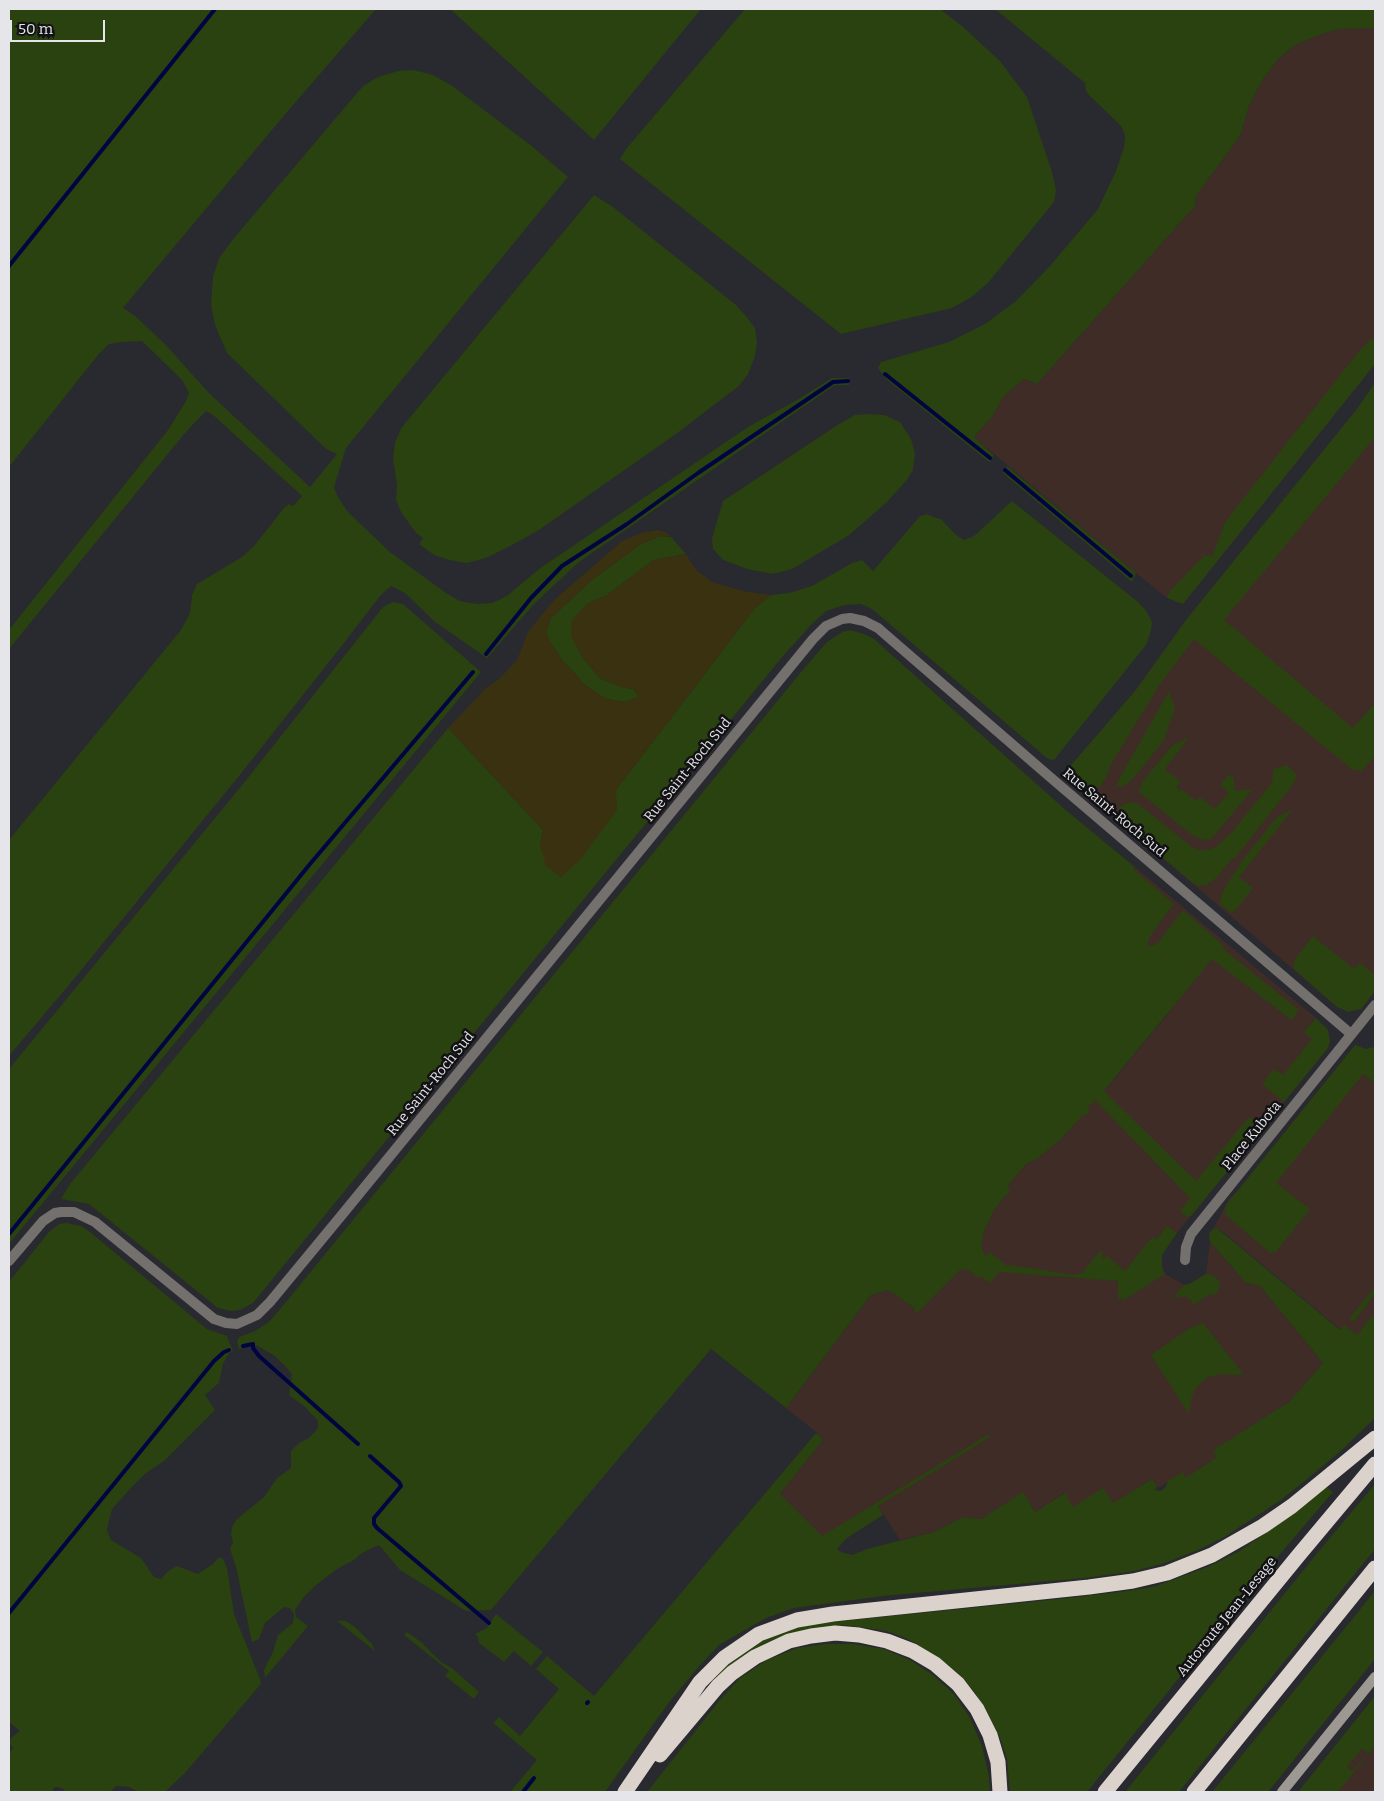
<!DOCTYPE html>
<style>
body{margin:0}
#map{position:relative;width:1384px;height:1801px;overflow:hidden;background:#292930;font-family:Bitter,serif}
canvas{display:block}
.frame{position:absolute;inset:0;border:10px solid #e5e5ea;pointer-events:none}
.scale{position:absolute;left:10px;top:20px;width:95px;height:22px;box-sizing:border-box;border:2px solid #e5e5ea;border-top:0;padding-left:6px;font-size:15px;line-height:18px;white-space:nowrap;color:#e5e5ea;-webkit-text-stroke:4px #121215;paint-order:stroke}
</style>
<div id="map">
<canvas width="1384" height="1801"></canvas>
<div class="frame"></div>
<div class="scale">50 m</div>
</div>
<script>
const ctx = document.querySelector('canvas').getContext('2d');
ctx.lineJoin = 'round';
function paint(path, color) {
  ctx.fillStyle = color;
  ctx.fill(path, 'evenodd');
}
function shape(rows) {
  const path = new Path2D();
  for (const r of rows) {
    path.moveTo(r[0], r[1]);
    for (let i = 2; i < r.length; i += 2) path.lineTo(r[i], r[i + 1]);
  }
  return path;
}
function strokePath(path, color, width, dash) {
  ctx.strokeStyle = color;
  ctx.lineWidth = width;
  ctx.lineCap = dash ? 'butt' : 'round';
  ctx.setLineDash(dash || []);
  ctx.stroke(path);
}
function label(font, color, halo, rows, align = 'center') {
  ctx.font = font + ' Bitter,serif';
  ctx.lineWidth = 5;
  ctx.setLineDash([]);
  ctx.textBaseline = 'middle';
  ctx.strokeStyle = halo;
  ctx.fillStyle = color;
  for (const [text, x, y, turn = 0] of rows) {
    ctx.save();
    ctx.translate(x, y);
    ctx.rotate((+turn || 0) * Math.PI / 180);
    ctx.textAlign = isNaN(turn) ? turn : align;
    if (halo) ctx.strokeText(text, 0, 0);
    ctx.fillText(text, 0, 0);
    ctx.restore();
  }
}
paint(shape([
 [1364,27,1375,28,1375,363,1183,604,1167,598,1136,573,974,437,992,417,1004,396,1024,379,1037,384,1195,206,1196,196,1240,136,1249,106,1263,79,1280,57,1297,44,1322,34,1338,29],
 [1375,383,1375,991,1361,1009,1348,1012,1337,1007,1307,981,1066,776,1067,770,1135,691,1186,620,1357,409],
 [1135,867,1316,1018,1328,1030,1330,1041,1328,1048,1177,1233,1165,1249,1162,1255,1161,1262,1165,1274,1184,1285,1189,1285,1206,1274,1210,1242,1245,1282,1260,1286,1323,1363,1289,1402,1214,1450,1217,1457,1185,1478,1182,1473,1158,1488,1152,1479,1113,1504,1073,1507,1064,1493,1035,1512,1023,1493,981,1519,963,1517,934,1532,900,1540,878,1506,874,1504,822,1537,780,1494,823,1440,816,1432,786,1408,871,1295,889,1290,914,1308,916,1313,961,1269,985,1258,981,1244,984,1232,994,1210,1010,1189,1006,1186,1027,1163,1034,1161,1065,1135,1089,1106,1107,1088,1174,1006,1095,918],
 [1363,1074,1375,1084,1375,1317,1354,1341,1223,1232,1217,1228,1213,1229,1229,1199],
 [1375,1696,1375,1792,1298,1792]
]), '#3f2c27');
paint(shape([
 [9,9,376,9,282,118,123,308,134,315,165,344,209,393,310,487,337,454,326,449,227,353,215,325,211,305,213,277,219,258,234,238,363,86,378,77,398,71,414,70,433,75,451,85,533,147,568,177,346,448,334,487,338,497,347,511,390,552,446,593,460,601,477,604,492,603,507,596,539,569,748,427,797,400,832,378,849,378,849,385,835,385,579,562,534,604,487,658,435,622,405,593,391,586,380,596,344,643,243,771,74,979,9,1056,9,840,181,630,190,613,192,595,197,584,242,557,254,546,284,508,289,504,293,506,302,496,213,415,206,411,185,433,9,649,9,630,168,430,186,401,189,393,182,380,142,341,121,342,109,344,98,355,9,467],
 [450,9,701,9,594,140],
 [745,9,940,9,962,26,1000,61,1027,97,1052,172,1056,190,1054,202,988,283,970,298,952,308,841,334,620,159,626,149],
 [995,9,1375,9,1375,28,1338,29,1322,34,1297,44,1280,57,1263,79,1249,106,1240,136,1196,196,1195,206,1037,384,1024,379,1004,396,992,417,974,437,994,455,989,462,886,379,878,368,881,362,949,342,985,324,1016,301,1050,266,1098,209,1116,171,1124,147,1125,136,1121,126,1090,96,1086,91,1085,83],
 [594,195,613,207,736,305,746,316,755,328,757,342,755,356,748,374,739,386,676,434,539,530,514,544,486,558,467,563,449,560,434,555,419,544,423,538,416,533,401,512,396,500,397,485,393,459,395,442,402,427],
 [1373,339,1375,340,1375,364,1183,604,1167,598,1170,591,1204,556,1213,555,1225,522,1360,350,1369,341],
 [1375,383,1375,437,1224,620,1353,728,1375,703,1375,756,1361,772,1357,769,1354,771,1194,639,1160,684,1110,766,1108,774,1101,785,1093,793,1085,793,1066,776,1067,770,1135,691,1186,620,1357,409],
 [869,414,884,415,900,422,911,439,915,453,913,470,906,481,886,503,848,536,792,569,773,574,747,569,723,560,713,549,712,538,723,501,839,424,855,415],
 [1007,466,1136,573,1132,582,1003,473],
 [1012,501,1138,602,1147,612,1152,622,1151,631,1146,645,1054,760,1048,759,872,609,861,604,845,605,826,611,812,624,783,656,253,1303,240,1310,231,1311,218,1308,89,1204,61,1199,70,1184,448,728,543,830,540,845,616,790,755,608,771,595,789,593,812,586,852,563,862,560,873,571,920,516,927,514,933,517,941,519,955,534,964,540,974,536],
 [660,536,671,537,686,554,654,560,607,595,587,604,571,636,583,658,600,678,622,687,633,689,639,697,625,702,606,699,586,686,563,661,549,640,546,632,551,618,593,579,641,544],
 [393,602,403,604,481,672,9,1244,9,1069,247,779,383,607],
 [851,630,864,634,874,639,1068,812,1135,867,1133,869,1174,904,1155,929,1148,940,1148,945,1152,946,1158,943,1183,910,1224,946,1222,948,1299,1010,1292,1020,1289,1018,1212,959,1104,1091,1196,1181,1248,1118,1251,1118,1262,1129,1191,1216,1187,1217,1180,1211,1190,1198,1095,1100,1089,1106,1088,1114,1083,1115,1059,1141,1034,1161,1027,1163,1007,1186,1011,1189,994,1210,984,1232,981,1244,985,1257,990,1252,1009,1267,1011,1265,1073,1275,1082,1273,1100,1251,1103,1253,1101,1256,1104,1259,1107,1256,1125,1271,1152,1237,1157,1239,1167,1226,1177,1233,1162,1255,1162,1269,1165,1274,1124,1300,1118,1298,1118,1281,999,1272,990,1283,981,1276,978,1278,970,1271,961,1269,916,1314,914,1308,889,1290,871,1295,786,1408,711,1349,491,1610,466,1611,400,1570,379,1545,362,1553,354,1560,337,1569,316,1585,304,1597,295,1610,296,1617,308,1626,265,1678,264,1670,273,1652,278,1635,293,1623,294,1614,290,1608,284,1607,265,1623,259,1639,252,1642,236,1567,230,1549,233,1542,231,1535,232,1527,236,1520,264,1497,277,1478,291,1468,291,1451,299,1443,309,1438,318,1428,318,1421,305,1407,289,1395,292,1374,285,1366,275,1356,256,1345,239,1349,237,1342,239,1337,255,1331,269,1322,281,1308,801,672,827,642,842,632],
 [1169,691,1175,708,1164,740,1137,774,1127,784,1122,787,1117,786,1118,781],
 [1187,738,1188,739,1165,769,1181,782,1176,787,1180,791,1181,789,1196,801,1200,797,1215,809,1229,793,1220,785,1229,774,1234,778,1235,791,1253,789,1211,839,1203,840,1192,835,1140,793,1139,790,1143,781,1172,746],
 [1287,765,1297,775,1293,784,1236,857,1232,859,1216,878,1206,885,1199,886,1193,883,1118,820,1117,816,1120,807,1125,804,1131,802,1138,804,1191,846,1199,850,1207,850,1216,847,1232,832,1267,789,1272,782,1274,769],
 [1293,809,1239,877,1253,888,1236,910,1231,913,1219,903,1224,889,1242,861,1277,817],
 [1313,936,1354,969,1360,963,1375,975,1375,991,1361,1009,1348,1012,1337,1007,1294,969,1294,960],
 [1316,1018,1328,1030,1330,1041,1328,1048,1284,1102,1262,1084,1274,1069,1283,1075,1312,1039,1304,1032],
 [1375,1044,1375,1084,1363,1074,1276,1183,1310,1209,1276,1252,1270,1253,1227,1216,1225,1211,1226,1205,1355,1045,1366,1049,1374,1047],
 [67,1223,81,1226,90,1232,207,1329,227,1336,233,1351,229,1353,223,1364,219,1383,205,1395,215,1410,164,1461,146,1473,130,1489,112,1509,107,1530,111,1540,141,1558,154,1577,161,1579,168,1571,177,1566,198,1574,213,1564,219,1557,223,1559,227,1568,234,1614,260,1679,261,1684,185,1773,165,1792,139,1792,129,1787,116,1786,110,1792,64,1792,64,1789,57,1787,53,1788,53,1792,9,1792,9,1754,13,1748,10,1744,11,1738,20,1731,9,1722,9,1282,49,1232,59,1224],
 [1217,1228,1340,1330,1344,1325,1357,1335,1375,1313,1375,1418,1344,1448,1317,1471,1281,1500,1226,1536,1198,1550,1165,1563,1135,1571,1085,1578,883,1596,824,1604,794,1608,766,1618,719,1645,702,1663,670,1701,605,1792,510,1792,537,1760,493,1723,499,1717,520,1736,559,1689,536,1669,547,1656,594,1696,816,1433,823,1440,780,1494,822,1536,987,1435,990,1437,878,1506,883,1515,847,1538,837,1549,841,1552,852,1555,867,1549,934,1532,963,1517,981,1519,1023,1492,1035,1512,1065,1493,1073,1507,1103,1488,1113,1503,1152,1479,1157,1486,1155,1490,1160,1491,1165,1488,1168,1481,1183,1472,1185,1478,1217,1457,1213,1450,1289,1402,1323,1363,1260,1286,1245,1282,1210,1242,1209,1233,1213,1229],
 [1206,1274,1213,1275,1220,1282,1218,1292,1213,1296,1210,1294,1193,1305,1191,1300,1185,1296,1173,1298,1184,1285,1189,1284],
 [1375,1287,1375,1294,1353,1322,1349,1319],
 [1203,1323,1244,1375,1221,1374,1206,1378,1195,1389,1191,1399,1189,1414,1151,1355,1190,1328],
 [1375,1484,1375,1549,1179,1792,1125,1792,1314,1557],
 [1325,1486,1333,1492,1258,1580,1087,1792,1010,1792,1007,1759,1001,1740,985,1708,973,1690,961,1676,941,1659,908,1639,887,1631,844,1625,805,1630,785,1635,768,1642,749,1653,718,1677,715,1674,726,1663,765,1638,801,1625,1059,1599,1128,1591,1156,1586,1210,1566,1238,1552,1276,1526],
 [1375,1591,1375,1659,1268,1792,1212,1792],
 [496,1614,543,1652,531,1666,514,1651,504,1662,479,1643,478,1637,475,1634,487,1628],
 [337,1621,346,1621,355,1627,372,1644,375,1651],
 [407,1632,421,1642,441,1662,452,1668,479,1692,474,1699,445,1676,449,1671,404,1635],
 [825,1644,853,1644,884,1649,910,1660,933,1675,955,1695,970,1718,982,1746,989,1777,990,1792,647,1792,719,1701,740,1678,767,1660,797,1648],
 [1375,1696,1375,1746,1342,1787,1338,1792,1298,1792],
 [1362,1748,1368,1754,1352,1771,1347,1767]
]), '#2a4110');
paint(shape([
 [657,530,666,532,671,537,660,536,641,544,593,579,551,618,546,632,549,640,563,661,586,686,606,699,625,702,639,697,633,689,622,687,600,678,583,658,571,636,572,620,587,604,607,595,654,560,686,554,696,570,712,582,743,591,771,595,755,608,616,790,617,810,581,859,561,877,546,866,540,845,543,830,448,728,486,688,500,678,517,660,528,632,553,601,622,541,641,533]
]), '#393110');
strokePath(shape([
 [9,266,215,9],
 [885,374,990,458],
 [1005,470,1131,576],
 [486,654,531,598,562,566,627,524,698,473,833,382,848,381],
 [9,1234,310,864,473,672],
 [243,1346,253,1344,253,1348,259,1356,358,1444],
 [370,1456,399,1482,401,1486,374,1518,374,1524,377,1528,489,1623],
 [9,1613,214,1361,224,1352,229,1350],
 [587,1703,588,1702],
 [523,1792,534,1778]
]), '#000541', 4);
strokePath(shape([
 [1185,1260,1186,1247,1191,1234,1375,1005],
 [9,1261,43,1221,55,1213,61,1212,74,1212,95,1222,214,1319,226,1323,237,1324,257,1315,270,1302,341,1216,813,639,826,626,842,619,850,618,864,621,878,628,886,635,1050,777,1351,1034]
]), '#74706d', 10);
strokePath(shape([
 [1282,1792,1375,1677]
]), '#9e9893', 10);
strokePath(shape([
 [660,1755,718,1686,732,1673,755,1657,789,1641,811,1636,835,1633,859,1635,887,1641,913,1651,935,1664,958,1684,977,1709,990,1735,998,1762,1000,1792],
 [625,1792,700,1682,724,1658,759,1634,797,1620,833,1614,1089,1587,1133,1581,1167,1573,1212,1555,1263,1526,1292,1506,1375,1438],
 [1105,1792,1298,1556,1375,1464],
 [1194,1792,1375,1568]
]), '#dcd2cc', 15);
label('14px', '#e5e5ea', '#121215', [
 ["Rue Saint-Roch Sud",688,770,-51],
 ["Rue Saint-Roch Sud",1114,813,40],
 ["Rue Saint-Roch Sud",431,1084,-51],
 ["Place Kubota",1252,1136,-51],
 ["Autoroute Jean-Lesage",1227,1617,-51]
]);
</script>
